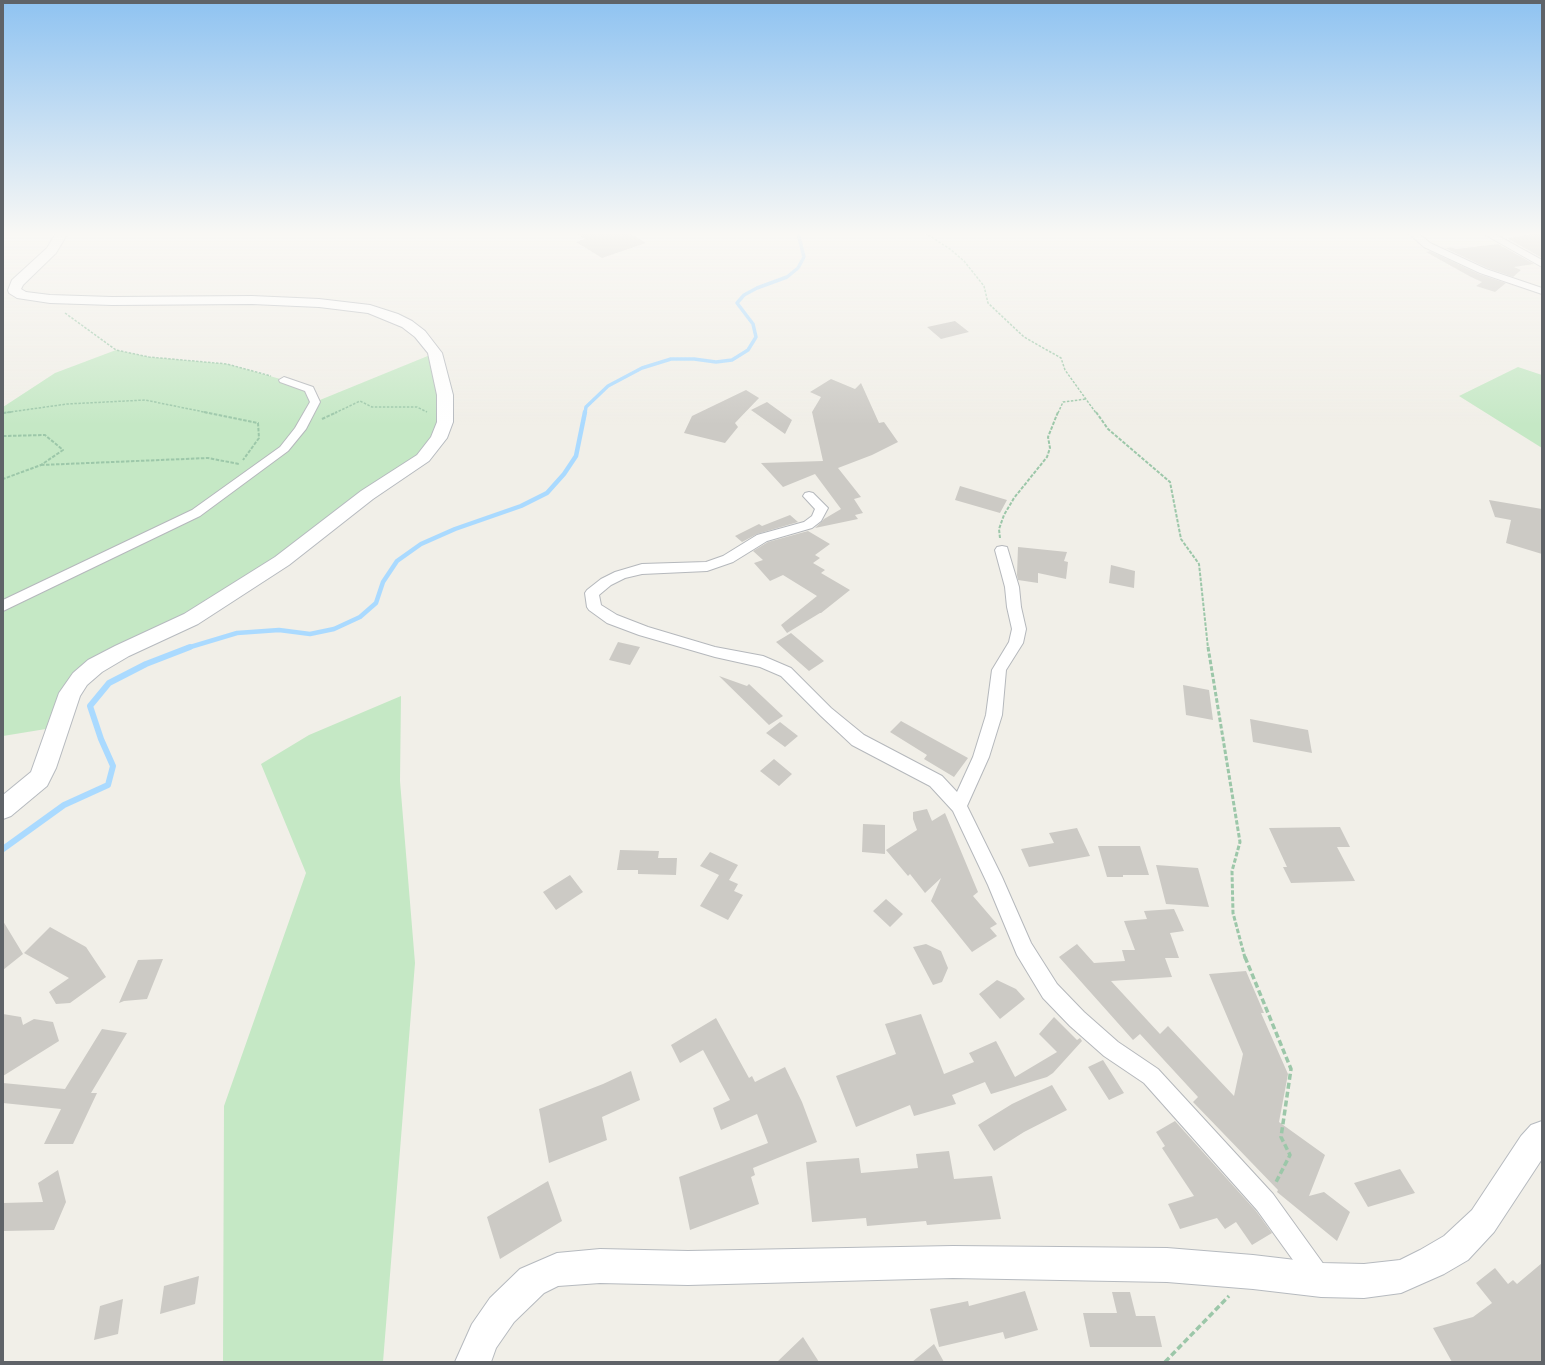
<!DOCTYPE html>
<style>
body{margin:0}
#map{position:relative;width:1545px;height:1365px;overflow:hidden;background:#f1efe8;font-family:Quicksand,sans-serif}
canvas{display:block}
.frame{position:absolute;inset:0;border:4px solid #5f6368;pointer-events:none}
</style>
<div id="map">
<canvas width="1545" height="1365"></canvas>
<div class="frame"></div>
</div>
<script>
const ctx = document.querySelector('canvas').getContext('2d');
ctx.lineJoin = 'round';
function paint(path, color) {
  ctx.fillStyle = color;
  ctx.fill(path, 'evenodd');
}
function shape(rows) {
  const path = new Path2D();
  for (const r of rows) {
    path.moveTo(r[0], r[1]);
    for (let i = 2; i < r.length; i += 2) path.lineTo(r[i], r[i + 1]);
  }
  return path;
}
function strokePath(path, color, width, dash) {
  ctx.strokeStyle = color;
  ctx.lineWidth = width;
  ctx.lineCap = dash ? 'butt' : 'round';
  ctx.setLineDash(dash || []);
  ctx.stroke(path);
}
paint(shape([
 [116,350,149,357,227,364,284,380,309,389,315,402,435,353,442,377,439,438,282,561,95,666,58,727,3,736,3,407,55,373],
 [1518,367,1542,375,1542,448,1459,396],
 [401,696,400,781,415,963,383,1362,223,1362,224,1106,306,873,261,764,309,735]
]), '#c5e8c5');
strokePath(shape([
 [585,413,586,407,608,386,642,368,671,359,694,359,716,362,732,360,748,350,756,337,753,324,737,303,744,295,757,288,787,277,798,268,804,257,798,233]
]), '#aadaff', 3.5);
strokePath(shape([
 [187,648,237,633,279,630,310,634,334,629,360,617,376,603,383,582,397,561,421,544,455,529,521,506,547,493,564,474,576,456,585,412]
]), '#aadaff', 4.5);
strokePath(shape([
 [3,849,64,805,108,785,113,766,101,739,90,706,109,683,146,664,190,647]
]), '#aadaff', 6);
paint(shape([
 [575,233,629,233,646,243,602,258,576,242,585,239],
 [1538,233,1542,233,1542,258,1507,238],
 [1498,244,1534,264,1514,267,1521,270,1513,277,1487,268,1445,248,1451,247,1456,249],
 [1430,251,1479,274,1506,283,1495,292,1476,286,1482,282,1471,277,1426,252],
 [955,321,969,332,941,339,927,327],
 [831,379,855,389,861,383,879,423,884,422,898,442,872,455,838,468,861,497,854,499,863,513,855,515,858,519,815,528,824,519,841,509,815,474,783,487,761,463,823,461,812,412,821,397,810,392],
 [746,390,759,398,735,423,738,427,725,443,684,433,692,416],
 [767,402,792,420,785,434,751,410],
 [960,486,1007,500,1000,513,955,500],
 [1489,500,1542,509,1542,554,1506,543,1511,520,1495,517],
 [790,515,798,522,757,534,742,542,735,536,759,524,762,526],
 [808,531,830,544,815,555,820,558,813,563,825,570,821,573,850,590,821,613,820,613,787,633,781,625,817,596,783,575,770,581,754,563,763,560,753,551,768,542],
 [1018,547,1067,552,1064,561,1068,562,1066,579,1038,573,1038,583,1018,580,1017,575],
 [1111,565,1135,571,1134,588,1109,583],
 [791,633,811,650,824,661,809,671,776,642],
 [618,642,640,647,630,665,609,660],
 [719,676,747,686,749,684,783,716,769,725],
 [1183,685,1209,690,1213,720,1186,715],
 [1250,719,1308,730,1312,753,1253,742],
 [901,721,968,758,954,777,924,759,927,755,890,732],
 [780,722,798,736,785,747,766,733],
 [774,759,792,774,779,786,760,771],
 [927,809,932,821,945,813,978,892,973,896,997,924,990,928,997,936,972,952,931,901,941,878,925,893,910,874,908,876,886,850,917,830,913,819,913,812],
 [863,824,885,825,885,854,862,852],
 [1340,827,1350,847,1337,847,1355,881,1291,883,1283,867,1287,867,1269,828],
 [1077,828,1090,856,1029,867,1021,849,1054,843,1049,833],
 [1098,846,1140,846,1149,875,1123,875,1123,877,1107,877],
 [620,850,659,851,658,858,677,858,676,875,638,874,638,870,617,870],
 [710,852,738,865,729,880,738,884,734,891,743,895,728,920,700,906,719,875,700,866],
 [1156,865,1198,868,1209,907,1166,904],
 [570,875,583,892,556,910,543,892],
 [886,899,903,914,890,927,873,911],
 [1174,909,1184,931,1170,933,1179,958,1165,958,1172,977,1111,981,1160,1034,1168,1026,1234,1096,1243,1054,1209,974,1246,971,1264,1013,1261,1013,1288,1074,1279,1122,1325,1155,1309,1196,1324,1192,1350,1212,1337,1241,1277,1192,1278,1190,1193,1102,1198,1097,1140,1034,1133,1040,1059,957,1077,944,1094,963,1125,961,1122,950,1135,950,1124,921,1147,919,1144,911],
 [3,921,23,954,3,970],
 [50,927,86,947,106,977,70,1003,56,1004,49,992,69,978,24,953],
 [926,944,941,951,948,968,942,982,933,985,913,947],
 [163,959,147,999,124,1001,119,1003,138,960],
 [997,980,1016,989,1025,999,1000,1019,979,994],
 [3,1014,21,1017,23,1025,34,1019,53,1022,59,1041,3,1076],
 [921,1014,944,1074,974,1062,969,1053,996,1041,1015,1077,1057,1052,1039,1034,1054,1017,1077,1040,1080,1038,1082,1041,1053,1073,1047,1077,991,1094,985,1082,952,1095,956,1104,914,1116,910,1105,856,1127,836,1076,896,1054,885,1024],
 [716,1018,749,1078,752,1076,755,1082,785,1067,802,1102,817,1142,753,1168,755,1175,751,1177,759,1204,690,1230,679,1177,768,1143,757,1114,721,1130,713,1108,730,1100,703,1050,680,1063,671,1045],
 [102,1029,127,1033,91,1093,97,1093,73,1144,44,1144,61,1109,3,1103,3,1083,65,1089],
 [1103,1060,1124,1093,1109,1100,1088,1067],
 [631,1071,640,1100,602,1117,607,1140,549,1163,539,1109,603,1084],
 [1052,1085,1067,1110,1024,1132,994,1151,978,1125,1012,1104],
 [1175,1121,1256,1211,1272,1233,1252,1245,1236,1222,1225,1229,1217,1218,1180,1229,1168,1204,1194,1196,1162,1148,1165,1146,1156,1132],
 [949,1151,954,1179,992,1176,1001,1219,927,1225,926,1221,867,1226,866,1218,812,1222,806,1162,859,1158,861,1173,918,1168,916,1154],
 [1400,1169,1415,1193,1368,1207,1354,1183],
 [58,1170,66,1202,54,1230,3,1231,3,1203,43,1202,38,1183],
 [548,1181,562,1221,500,1259,487,1217],
 [1542,1263,1542,1362,1452,1362,1433,1328,1473,1317,1492,1303,1476,1283,1495,1268,1508,1284,1513,1280,1517,1284],
 [199,1276,195,1304,160,1314,164,1286],
 [1025,1291,1038,1330,1005,1339,1003,1332,939,1347,930,1309,968,1301,969,1306],
 [1112,1292,1130,1292,1136,1316,1155,1316,1162,1347,1090,1347,1083,1313,1117,1313],
 [123,1299,118,1334,94,1340,100,1306],
 [803,1337,819,1362,777,1362],
 [934,1344,944,1362,912,1362]
]), '#cccac5');
const minor = shape([
 [1408,233,1418,233,1430,243,1486,269,1542,288,1542,294,1480,273,1424,247,1408,233],
 [1482,233,1493,233,1542,260,1542,267,1482,233],
 [284,377,313,387,320,402,306,429,288,451,200,516,3,611,3,600,192,510,280,447,295,428,310,402,305,391,280,382,279,380,284,377],
 [809,492,813,493,828,508,821,521,812,528,767,541,733,562,707,571,642,574,625,578,611,585,599,595,601,605,617,615,648,627,715,647,763,656,791,668,831,708,864,735,942,776,957,792,973,757,986,715,992,670,1009,642,1012,629,1007,607,1005,587,995,550,997,547,1002,546,1007,547,1019,587,1021,607,1026,629,1023,643,1006,670,1002,715,989,757,967,806,1002,877,1031,943,1057,984,1084,1012,1118,1042,1158,1069,1273,1194,1327,1269,1331,1277,1327,1285,1319,1289,1311,1285,1257,1210,1144,1083,1104,1056,1070,1026,1043,998,1017,955,988,885,953,811,930,786,852,745,821,716,781,676,760,667,715,657,639,635,607,623,589,610,587,607,585,593,587,590,601,579,615,572,642,564,706,562,723,556,757,535,804,522,812,516,815,509,803,496,805,493,809,492]
]);
const secondary = shape([
 [56,233,68,233,56,253,23,285,21,289,26,292,50,295,112,297,252,296,319,299,370,305,398,314,412,321,425,331,442,353,453,395,453,422,447,438,429,461,373,499,289,565,198,624,129,656,102,672,87,685,80,696,56,768,47,786,11,816,3,819,3,795,31,772,59,693,73,673,88,660,115,646,184,614,275,557,361,491,417,455,431,437,437,422,437,395,428,353,415,337,402,327,368,313,319,307,252,304,112,305,50,303,17,298,9,293,8,290,12,280,47,248,56,233],
 [1542,1121,1542,1159,1494,1232,1468,1260,1444,1274,1401,1293,1364,1298,1321,1297,1253,1289,1167,1282,953,1278,688,1285,600,1283,558,1286,544,1293,514,1322,496,1348,491,1362,455,1362,472,1324,490,1298,520,1269,557,1253,600,1249,688,1251,953,1246,1167,1248,1253,1255,1321,1263,1364,1264,1400,1260,1420,1250,1444,1236,1472,1210,1521,1136,1531,1125,1542,1121]
]);
strokePath(minor, '#b5b8bc', 2);
strokePath(secondary, '#b6babf', 2);
strokePath(shape([
 [925,233,950,249,964,261,984,286,988,303,1024,337,1061,358,1065,370,1096,413],
 [65,313,116,350,149,357,227,364,271,376],
 [3,413,67,404,145,400,209,413],
 [335,413,360,401,372,407,417,407,427,412],
 [1058,413,1063,402,1086,399]
]), '#9cc7a9', 1.5, [2.5, 1.5]);
strokePath(shape([
 [204,412,258,423,259,438,243,460],
 [1096,412,1108,429,1170,482,1181,539,1199,564,1208,648],
 [3,413,11,412],
 [322,419,337,412],
 [3,436,45,435,63,450,41,465,3,479],
 [41,465,208,458,239,464],
 [1000,538,999,529,1004,515,1014,498,1047,457,1050,448,1048,437,1058,412]
]), '#9cc7a9', 2, [3.5, 1.5]);
strokePath(shape([
 [1208,647,1240,842,1232,871,1233,913,1245,958]
]), '#9cc7a9', 3, [4.5, 2]);
strokePath(shape([
 [1245,957,1291,1069,1281,1137,1290,1155,1275,1184],
 [1165,1362,1229,1296]
]), '#9cc7a9', 3.5, [6, 3]);
paint(minor, '#fff');
paint(secondary, '#fff');
const sky = ctx.createLinearGradient(0, 0, 0, 425);
sky.addColorStop(0, '#8fc3f1');
sky.addColorStop(0.55, '#f9f8f5');
sky.addColorStop(1, '#f9f8f500');
ctx.fillStyle = sky;
ctx.fillRect(0, 0, 1545, 425);
</script>
